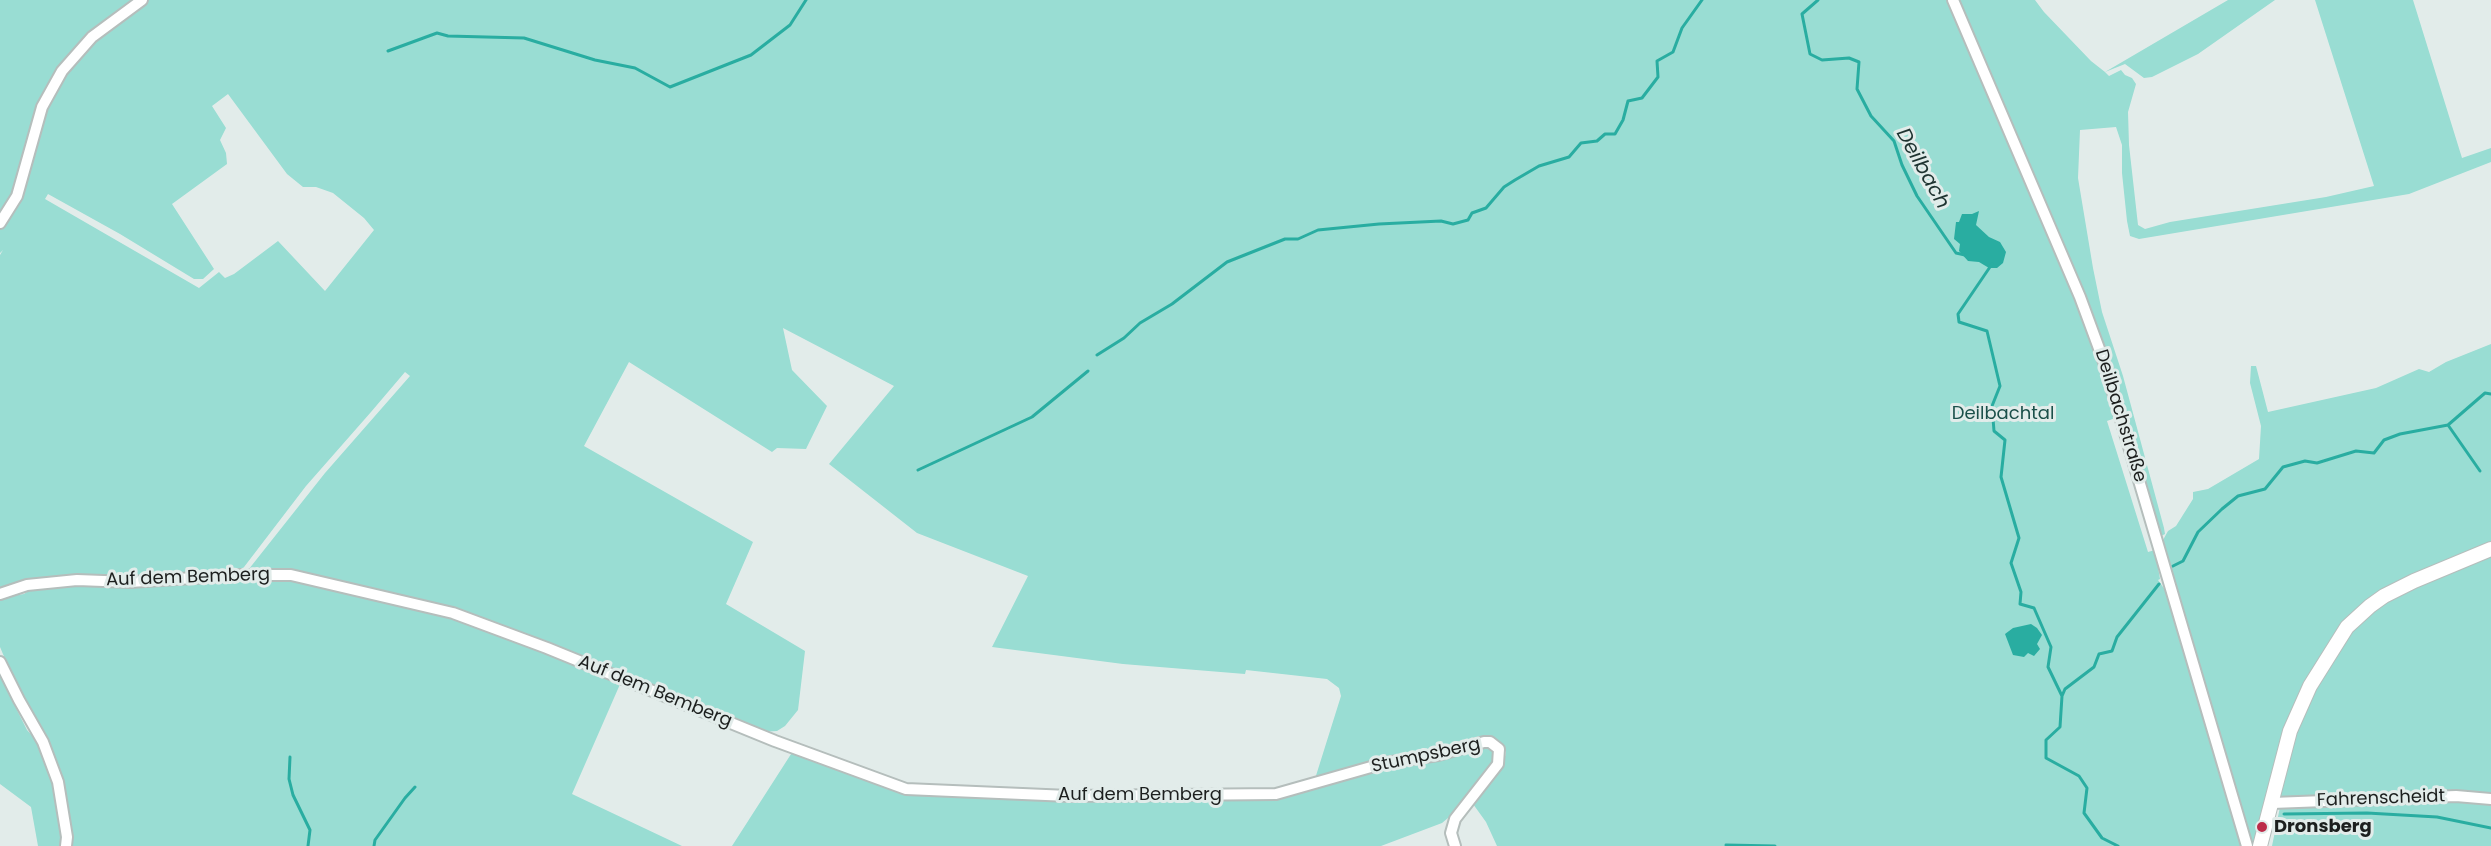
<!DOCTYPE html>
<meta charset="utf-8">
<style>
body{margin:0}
canvas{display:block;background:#e2ecea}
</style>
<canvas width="2491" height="846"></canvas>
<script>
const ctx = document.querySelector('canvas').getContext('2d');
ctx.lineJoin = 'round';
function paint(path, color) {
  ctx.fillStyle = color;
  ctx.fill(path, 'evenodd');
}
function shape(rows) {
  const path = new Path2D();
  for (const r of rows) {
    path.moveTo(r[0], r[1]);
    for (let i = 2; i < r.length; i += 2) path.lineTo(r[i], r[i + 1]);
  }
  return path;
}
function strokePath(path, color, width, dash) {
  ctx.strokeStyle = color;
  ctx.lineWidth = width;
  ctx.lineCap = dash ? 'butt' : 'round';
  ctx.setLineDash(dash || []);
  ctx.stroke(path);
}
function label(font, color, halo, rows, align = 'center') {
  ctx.font = font + ' Poppins,sans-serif';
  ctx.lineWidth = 6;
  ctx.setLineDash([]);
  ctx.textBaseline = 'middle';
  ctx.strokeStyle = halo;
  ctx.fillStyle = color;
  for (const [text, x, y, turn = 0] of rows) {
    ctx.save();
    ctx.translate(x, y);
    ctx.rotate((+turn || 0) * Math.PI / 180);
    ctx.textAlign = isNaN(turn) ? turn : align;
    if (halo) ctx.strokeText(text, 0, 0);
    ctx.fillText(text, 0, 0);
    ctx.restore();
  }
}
paint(shape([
 [0,0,1947,0,2076,300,2101,365,2118,417,2107,421,2148,552,2155,550,2160,579,2158,580,2168,594,2241,846,1497,846,1486,822,1473,804,1503,766,1506,752,1496,739,1483,739,1437,752,1385,760,1314,782,1341,696,1339,688,1327,679,1246,670,1245,674,1123,664,992,647,1028,576,917,533,829,464,894,386,783,328,792,370,827,406,806,449,777,448,772,452,629,362,584,446,753,542,726,604,805,651,798,710,785,726,777,731,761,732,460,613,378,590,384,602,448,616,521,641,621,682,572,794,682,846,72,846,68,803,60,769,35,718,19,692,0,647,0,598,24,594,31,589,73,582,132,583,241,579,325,473,410,376,405,372,371,412,306,486,241,571,161,576,70,575,46,579,0,590,0,255,3,250,0,253],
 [228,94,287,174,303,187,316,187,333,193,364,218,374,230,325,291,278,241,234,274,225,278,219,272,199,288,45,199,48,194,120,234,194,279,203,279,214,269,172,204,227,164,226,153,220,140,226,128,212,106],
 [1957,0,2035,0,2044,12,2091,61,2105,72,2228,0,2275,0,2198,54,2152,77,2144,78,2125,64,2105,72,2109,76,2121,70,2125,75,2132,78,2136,84,2128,112,2129,145,2138,225,2145,229,2170,222,2326,197,2374,186,2315,0,2413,0,2462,158,2491,148,2491,162,2409,194,2139,239,2130,236,2127,221,2122,173,2122,145,2116,127,2080,130,2078,178,2093,268,2102,312,2123,376,2164,528,2165,534,2161,536,2107,359],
 [2491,344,2491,545,2383,592,2320,661,2254,845,2250,844,2181,614,2163,540,2168,531,2176,526,2193,499,2193,492,2208,489,2259,459,2261,426,2250,383,2251,366,2256,366,2268,412,2376,388,2419,369,2429,372,2446,362],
 [2491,555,2491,795,2277,798,2286,757,2315,689,2352,630,2388,600],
 [0,672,10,696,27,730,37,741,52,772,66,846,38,846,31,807,0,784],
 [1489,745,1495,751,1497,761,1454,813,1442,823,1381,846,732,846,793,751,912,791,1275,797,1385,765],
 [2455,800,2491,802,2491,846,2272,846,2280,807]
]), '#99ddd3');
paint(shape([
 [1979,211,1976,225,1989,237,2000,242,2006,252,2003,263,1997,268,1989,268,1979,262,1968,261,1959,251,1960,244,1954,239,1956,222,1959,222,1962,214,1972,214],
 [2031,624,2037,628,2042,635,2037,644,2040,649,2034,656,2028,653,2024,657,2013,655,2005,634,2013,628]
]), '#29ada1');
strokePath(shape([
 [1818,0,1802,14,1810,54,1822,60,1849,58,1859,62,1857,89,1871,116,1894,141,1902,165,1917,196,1956,253,1965,255],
 [388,51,437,33,448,36,524,38,595,60,635,68,670,87,751,55,790,25,806,0],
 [1992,264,1958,314,1959,322,1987,331,2000,386,1992,406,1994,431,2005,440,2001,477,2019,538,2011,563,2021,592,2020,604,2034,608,2051,647,2048,667,2062,696,2060,727,2046,740,2046,758,2079,776,2087,788,2084,813,2102,838,2118,846],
 [1097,355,1124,338,1140,323,1172,304,1227,262,1285,239,1298,239,1318,230,1379,224,1441,221,1453,224,1468,220,1472,213,1486,208,1504,187,1515,180,1539,166,1569,157,1581,143,1597,141,1605,134,1615,134,1623,120,1628,101,1642,98,1658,77,1657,61,1673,52,1682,28,1702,0],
 [2448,425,2480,471],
 [918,470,1032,417,1088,371],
 [2173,566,2183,561,2198,532,2222,509,2238,496,2265,489,2283,467,2305,461,2317,463,2356,451,2374,453,2384,440,2400,434,2448,425,2485,393,2491,394],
 [2062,696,2065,689,2094,667,2099,654,2112,651,2117,637,2159,584],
 [290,757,289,779,293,795,310,830,308,846],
 [2284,814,2367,813,2437,817,2491,828],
 [1726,845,1775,846],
 [374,846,375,840,405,798,415,787]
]), '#29ada1', 3);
const minor = shape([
 [1953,0,2080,297,2104,362,2247,846],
 [0,223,17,196,42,107,62,71,92,37,142,0],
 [0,594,27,585,77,580,130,582,241,575,291,575,453,613,547,648,775,741,906,789,1069,796,1276,794,1385,763,1438,755,1484,742,1490,742,1499,749,1498,764,1455,819,1451,833,1455,846],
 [0,662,19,700,43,742,58,782,67,837,66,846],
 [2272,803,2456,796,2491,799]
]);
const major = shape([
 [2260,846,2290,731,2310,686,2347,627,2370,606,2384,596,2414,581,2491,549]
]);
strokePath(minor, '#b5bebc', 14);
strokePath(major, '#b5bebc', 16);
strokePath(minor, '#fff', 10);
strokePath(major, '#fff', 14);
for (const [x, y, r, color] of [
 [2262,827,6,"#bc2b49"]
]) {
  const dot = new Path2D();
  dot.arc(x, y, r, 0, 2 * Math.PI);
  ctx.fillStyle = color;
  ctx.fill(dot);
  strokePath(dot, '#e2ecea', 2);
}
label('18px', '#1b504a', '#e2ecea', [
 ["Deilbachtal",2003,414]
]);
label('18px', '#1c1f1e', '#e2ecea', [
 ["Deilbachstraße",2120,416,73],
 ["Auf dem Bemberg",188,578,-2],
 ["Auf dem Bemberg",655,692,22],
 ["Stumpsberg",1426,756,-12],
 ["Auf dem Bemberg",1140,795],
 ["Fahrenscheidt",2381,799,-2]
]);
label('bold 18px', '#1c1f1e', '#e2ecea', [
 ["Dronsberg",2274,827]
], 'left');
label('italic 20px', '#1e3330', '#e2ecea', [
 ["Deilbach",1922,169,61]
]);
</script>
